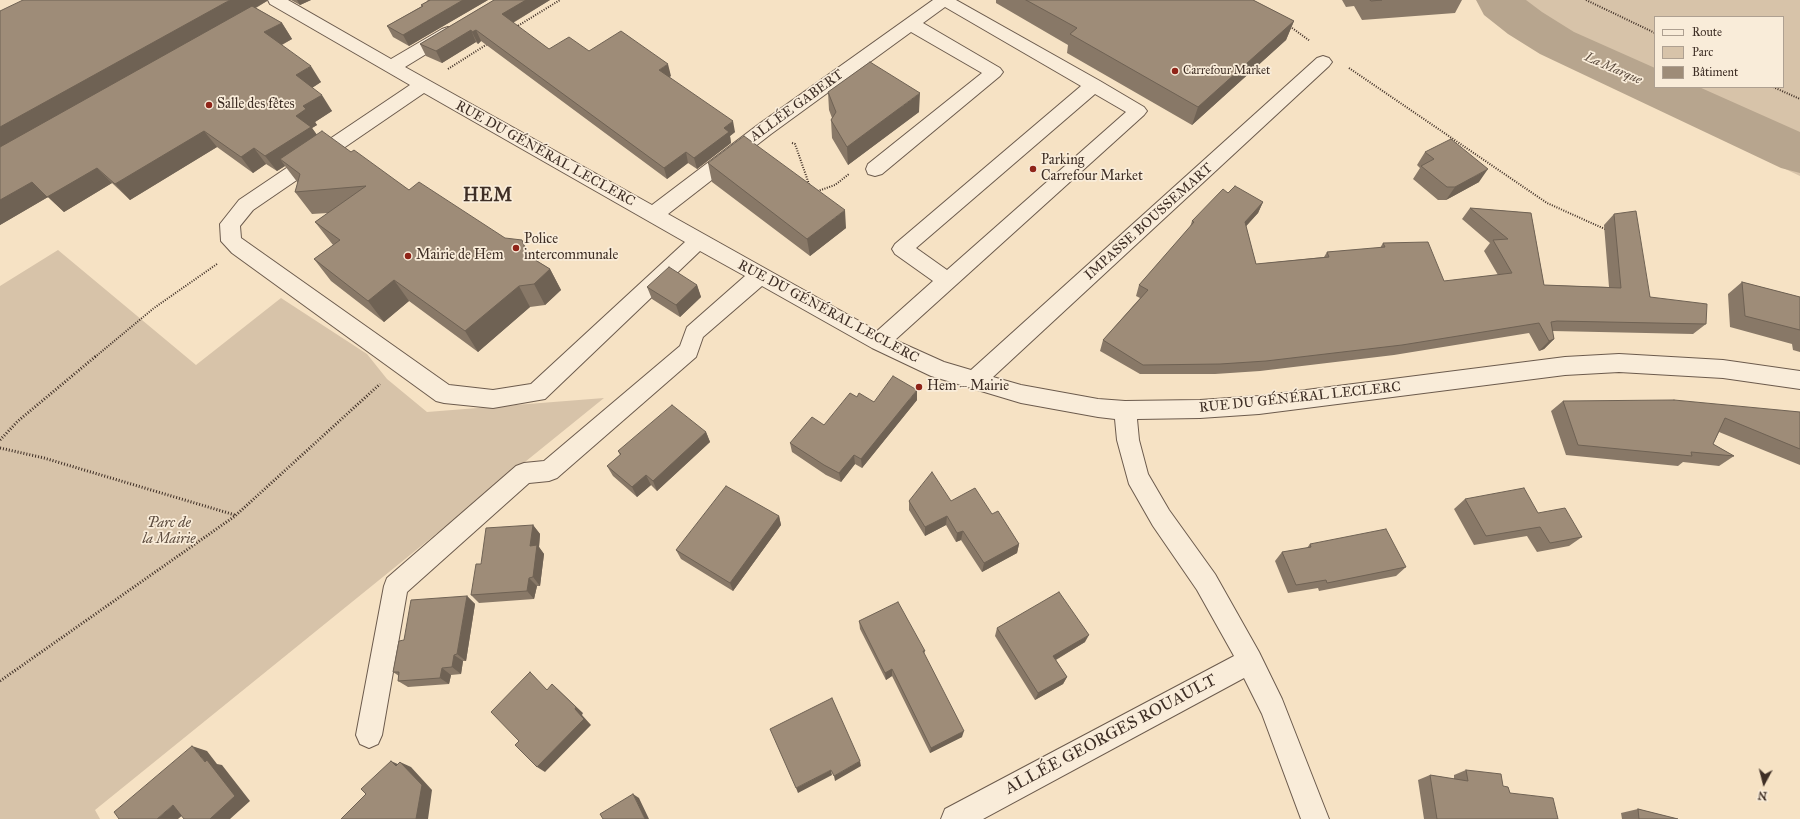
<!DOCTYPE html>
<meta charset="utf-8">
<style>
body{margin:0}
#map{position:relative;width:1800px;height:819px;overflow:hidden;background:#f6e2c4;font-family:"IM FELL Great Primer",serif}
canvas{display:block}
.legend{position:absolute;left:1654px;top:16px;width:130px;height:72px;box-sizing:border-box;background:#f9ecd9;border:1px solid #aea091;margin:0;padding:5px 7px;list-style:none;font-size:12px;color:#3e2e25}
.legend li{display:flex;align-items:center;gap:8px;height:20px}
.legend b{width:20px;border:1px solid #aea091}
.north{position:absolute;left:1744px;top:763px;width:40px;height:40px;-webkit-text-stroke:3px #f9ecd9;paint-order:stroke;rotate:187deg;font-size:11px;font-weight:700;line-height:16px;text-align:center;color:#3e2e25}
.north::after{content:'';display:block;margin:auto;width:14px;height:18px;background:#3e2e25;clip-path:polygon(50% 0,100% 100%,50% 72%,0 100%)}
</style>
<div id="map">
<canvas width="1800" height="819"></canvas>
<ul class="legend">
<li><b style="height:5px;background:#f9ecd9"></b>Route</li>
<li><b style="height:11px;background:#d7c3a9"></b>Parc</li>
<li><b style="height:11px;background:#9e8c78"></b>Bâtiment</li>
</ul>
<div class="north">N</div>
</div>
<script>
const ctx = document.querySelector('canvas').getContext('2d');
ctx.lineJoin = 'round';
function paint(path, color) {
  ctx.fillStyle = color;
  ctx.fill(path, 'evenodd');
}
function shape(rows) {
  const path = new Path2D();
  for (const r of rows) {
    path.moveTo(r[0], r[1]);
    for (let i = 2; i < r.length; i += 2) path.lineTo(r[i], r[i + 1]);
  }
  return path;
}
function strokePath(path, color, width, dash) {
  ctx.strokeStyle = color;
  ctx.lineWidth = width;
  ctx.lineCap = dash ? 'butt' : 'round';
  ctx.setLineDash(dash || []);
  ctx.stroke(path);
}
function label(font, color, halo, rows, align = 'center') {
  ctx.font = font + ' "IM FELL Great Primer",serif';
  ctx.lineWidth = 3.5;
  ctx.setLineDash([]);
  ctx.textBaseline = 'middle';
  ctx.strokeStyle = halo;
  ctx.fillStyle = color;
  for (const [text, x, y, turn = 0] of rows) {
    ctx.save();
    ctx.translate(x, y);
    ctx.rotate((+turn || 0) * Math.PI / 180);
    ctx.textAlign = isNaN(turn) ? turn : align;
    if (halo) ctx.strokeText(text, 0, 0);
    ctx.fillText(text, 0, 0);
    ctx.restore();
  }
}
paint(shape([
 [1491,0,1800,0,1800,176,1747,151,1510,28],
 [1655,17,1783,17,1783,87,1655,87],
 [58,250,196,365,281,298,367,354,387,379,427,412,604,398,95,810,100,819,0,819,0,286]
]), '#d7c3a9');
paint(shape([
 [1476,0,1526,0,1542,12,1574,32,1655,68,1655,87,1699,87,1800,132,1800,173,1781,168,1540,54,1508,34,1484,15,1476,0]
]), '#b7a58e');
const minor = shape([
 [268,0,288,0,391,59,442,29,448,27,454,29,456,33,454,37,405,67,652,205,759,124,933,0,956,0,1100,81,1144,107,1147,111,1144,115,895,340,944,362,971,370,1317,58,1323,56,1329,58,1332,62,1329,66,993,377,1021,385,1098,399,1125,401,1200,400,1259,396,1565,357,1619,354,1723,360,1800,371,1800,389,1723,378,1619,372,1565,375,1259,414,1200,418,1137,419,1139,440,1148,474,1169,510,1215,574,1259,652,1282,699,1329,819,1301,819,1262,714,1244,678,983,819,941,819,945,809,1234,656,1197,590,1153,526,1129,484,1117,440,1115,419,1098,417,1021,403,931,376,872,348,762,286,703,337,696,357,557,478,549,481,529,483,407,592,382,735,378,744,369,748,360,744,356,735,384,586,387,578,516,466,524,463,544,461,680,346,687,327,745,276,700,251,545,399,493,408,444,403,436,401,232,253,221,241,220,224,239,200,410,85,270,4,268,0],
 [945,7,1081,86,895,244,892,249,895,254,933,281,877,331,668,214,771,134,911,32,982,73,868,164,866,169,868,174,875,176,882,174,1000,76,1003,72,1000,68,923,23,945,7],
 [424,93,685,242,531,384,493,390,449,385,241,238,240,226,253,210,424,93],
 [1095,94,1126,112,947,270,916,248,1095,94]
]);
strokePath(minor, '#6c5b4d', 2);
strokePath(shape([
 [1586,0,1655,33],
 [1288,25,1310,41],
 [516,27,560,0],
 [1349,68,1547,203,1607,230],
 [448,69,489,43],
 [1773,87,1800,99],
 [792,143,795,144,810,187],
 [815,192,835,185,849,174],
 [95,357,154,308,217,264]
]), '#3e2e25', 2, [1, 1.5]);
strokePath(shape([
 [0,440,18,421,96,356],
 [0,448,44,458,235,515],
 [0,681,235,516,380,384]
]), '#3e2e25', 3, [1, 2]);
paint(minor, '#f9ecd9');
paint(shape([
 [291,0,311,0,300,5],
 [427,0,488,0,409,46,393,37,387,26,422,6,421,5,428,1],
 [494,0,550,0,513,23,549,49,589,51,671,76,669,77,735,132,730,136,731,143,697,169,688,163,667,179,481,41,478,44,476,42,442,63,426,56,420,44],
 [996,0,1253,0,1294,21,1286,40,1192,125,1067,53,1068,45,996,3],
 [1342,0,1462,0,1455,13,1362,20,1354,6,1346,7],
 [267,1,256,8,282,23,292,39,282,45,321,82,312,88,332,111,315,122,317,125,312,128,317,135,351,152,409,190,531,257,550,269,561,290,545,305,530,307,478,352,409,301,384,322,331,281,314,259,333,245,315,222,328,213,312,214,295,192,298,183,285,166,277,171,266,164,253,173,217,147,130,200,112,183,64,212,48,197,0,225,0,11],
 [828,92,919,112,848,165,832,138,831,120,832,118,829,110],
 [1425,152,1479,182,1446,200,1438,200,1413,179,1420,168,1417,165],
 [708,163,846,228,810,256,712,182],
 [1228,193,1263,202,1258,213,1246,226,1256,264,1324,257,1327,252,1380,248,1383,243,1444,281,1498,275,1484,251,1490,243,1462,219,1470,208,1531,213,1544,285,1609,287,1604,225,1614,214,1650,297,1706,324,1693,334,1552,331,1554,339,1544,349,1539,351,1529,333,1394,355,1260,371,1215,374,1140,374,1100,351,1103,340,1140,298,1136,296,1139,285,1190,227,1192,221],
 [1742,282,1800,297,1800,352,1793,350,1792,344,1730,327,1728,294],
 [697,285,701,297,680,317,652,299,647,287],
 [857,397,874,402,917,400,862,468,855,464,841,482,826,475,792,452,790,443,824,425],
 [1563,401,1800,412,1800,465,1719,432,1713,444,1734,456,1719,466,1683,462,1678,466,1566,455,1551,411],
 [706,432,710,442,657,491,651,485,637,497,613,476,607,466,620,455,618,451],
 [1465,499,1538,513,1582,537,1569,546,1537,552,1527,536,1474,545,1454,509],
 [909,501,951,501,992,514,1019,544,1017,553,982,572,961,540,956,542,946,525,925,536,909,510],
 [779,516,781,525,733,591,681,559,676,550],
 [533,525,540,534,539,547,544,554,540,586,537,586,534,599,479,603,471,595,481,564],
 [1310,544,1406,567,1396,576,1319,591,1318,588,1288,593,1275,561,1282,552,1307,548],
 [467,596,475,604,466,661,463,661,461,674,451,675,449,684,408,687,398,681,399,676,393,672,404,640],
 [859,621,925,651,924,654,962,737,930,753,892,676,886,680,860,629],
 [997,628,1085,642,1056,660,1067,677,1063,684,1035,700,995,636],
 [1466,770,1503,786,1510,793,1558,819,1424,819,1418,780,1430,775,1454,779,1454,775],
 [1638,809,1678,819,1622,819,1621,813]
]), '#887867');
paint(shape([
 [230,0,267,0,267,1,0,152,0,127],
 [297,0,311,0,300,5],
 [463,0,488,0,409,46,403,35],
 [526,0,550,0,507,26,502,14],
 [1294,21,1286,40,1192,125,1198,107],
 [282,23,292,39,275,48,264,32],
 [471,30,476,42,442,63,436,51],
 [476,30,481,41,478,44,472,32],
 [668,64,671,76,662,82,659,70],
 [311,66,321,82,307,91,296,75],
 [920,93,919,112,848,165,847,147],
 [322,95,332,111,315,122,317,125,312,128,322,142,280,159,285,166,277,171,265,156,303,106],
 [733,121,735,132,730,136,731,143,697,169,694,158,724,128],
 [204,131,217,147,130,200,115,184],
 [254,148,266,164,253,173,241,157],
 [686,152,688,163,667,179,664,168],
 [97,168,112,183,64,212,48,197,0,225,0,200,32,182],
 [1488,169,1479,182,1446,200,1455,187],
 [1263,202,1258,213,1240,233,1245,222],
 [845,210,846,228,810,256,807,239],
 [522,240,533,262,527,255],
 [550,269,561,290,545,305,534,284],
 [394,280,409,301,384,322,368,301],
 [697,285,701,297,680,317,676,305],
 [519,286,530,307,478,352,465,331],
 [1554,339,1544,349,1539,351,1549,341],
 [917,390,917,400,862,468,861,459],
 [706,432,710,442,657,491,653,481],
 [854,455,855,464,841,482,839,473],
 [646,475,651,485,637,497,632,487],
 [779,516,781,525,733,591,730,583],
 [947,516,946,525,925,536,925,527],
 [533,525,540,534,539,547,544,554,540,586,533,577,530,546],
 [963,531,961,540,956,542,957,533],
 [1019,544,1017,553,982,572,984,563],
 [529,578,537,586,534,599,527,591],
 [467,596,475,604,466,661,457,654],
 [1089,635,1085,642,1050,663,1053,656],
 [454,655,463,661,461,674,452,667],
 [442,668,451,675,449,684,440,678],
 [892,669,892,676,886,680,885,673],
 [1067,677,1063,684,1035,700,1038,693],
 [552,684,583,713,582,715,591,725,545,772,537,767],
 [964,731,962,737,930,753,931,748],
 [192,746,207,751,217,764,222,765,250,801,230,819,210,819,205,762],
 [391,761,402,766,396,766],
 [860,761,861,766,835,781,834,776],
 [400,762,411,767,432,790,428,819,416,819],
 [831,770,832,775,798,793,796,788],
 [633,794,639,798,649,819,645,819],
 [173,805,189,810,178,819,157,819]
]), '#6f6254');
const building = shape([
 [23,0,230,0,0,127,0,11,23,0],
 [430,0,463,0,403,35,387,26,423,6,421,5,430,0],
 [494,0,526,0,502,14,549,49,569,37,589,51,621,31,668,64,659,70,733,121,724,128,729,132,694,158,686,152,664,168,476,30,472,32,471,30,436,51,420,44,494,0],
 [1026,0,1253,0,1294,21,1198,107,1070,34,1077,28,1026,0],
 [1370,0,1382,0,1371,1,1370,0],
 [252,6,282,23,264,32,311,66,296,75,322,95,303,106,306,109,296,116,311,127,265,156,254,148,241,157,204,131,115,184,97,168,47,197,32,182,0,200,0,147,252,6],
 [870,62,920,93,847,147,831,120,836,112,828,92,870,62],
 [322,131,351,152,354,150,409,190,419,182,505,238,522,240,527,255,550,269,534,284,519,286,465,331,394,280,368,301,314,259,340,240,315,222,366,186,295,192,300,174,280,159,322,131],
 [744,136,845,210,807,239,708,163,744,136],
 [1451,139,1488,169,1455,187,1447,187,1421,166,1434,159,1425,152,1451,139],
 [1235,186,1263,202,1245,222,1256,264,1329,257,1327,252,1385,247,1383,243,1428,242,1444,281,1512,273,1493,240,1508,239,1470,208,1531,213,1544,285,1621,288,1614,214,1636,211,1650,297,1707,304,1706,324,1557,321,1551,322,1554,339,1549,341,1539,323,1402,345,1266,361,1220,364,1143,365,1103,340,1148,290,1139,285,1194,222,1192,221,1223,189,1228,193,1235,186],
 [669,267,697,285,676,305,647,287,669,267],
 [1742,282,1800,297,1800,330,1745,316,1742,282],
 [893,376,917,390,861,459,854,455,839,473,824,465,790,443,812,417,824,425,850,393,857,397,859,393,874,402,893,376],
 [1674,400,1800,412,1800,449,1725,418,1713,444,1734,456,1691,452,1692,456,1578,445,1563,401,1674,400],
 [672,405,706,432,653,481,646,475,632,487,607,466,621,454,618,451,672,405],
 [932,472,951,501,975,488,992,514,998,511,1019,544,984,563,963,531,957,533,947,516,925,527,909,501,932,472],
 [726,486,779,516,730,583,676,550,726,486],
 [1524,488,1538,513,1565,508,1582,537,1550,543,1540,527,1486,536,1465,499,1524,488],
 [533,525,530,546,537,545,533,577,529,578,527,591,471,595,476,564,481,564,486,528,533,525],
 [1386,529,1406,567,1327,583,1326,580,1296,585,1282,552,1311,547,1310,544,1386,529],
 [1059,592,1089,635,1053,656,1067,677,1038,693,997,628,1059,592],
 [467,596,457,654,454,655,452,667,442,668,440,678,398,681,399,672,393,672,399,641,404,640,411,600,467,596],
 [898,602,925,651,923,651,964,731,931,748,892,669,885,673,859,621,898,602],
 [530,672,547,690,552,684,576,707,575,709,584,719,537,767,515,745,519,741,491,712,530,672],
 [832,698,860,761,834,776,831,770,796,788,770,729,832,698],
 [192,746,205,762,207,760,235,796,210,819,184,819,173,805,157,819,119,819,114,812,192,746],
 [391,761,396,766,400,762,422,785,416,819,341,819,366,794,361,789,391,761],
 [1466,770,1501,774,1503,786,1508,787,1510,793,1553,798,1558,819,1437,819,1430,775,1468,781,1466,770],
 [633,794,645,819,603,819,600,814,633,794],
 [1638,809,1678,819,1639,819,1638,809]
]);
paint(building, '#9e8c78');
strokePath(building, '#6f6254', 1);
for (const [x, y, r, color] of [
 [1175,71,4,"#8f2418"],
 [209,105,4,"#8f2418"],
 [1033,169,4,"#8f2418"],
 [516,248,4,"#8f2418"],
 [408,256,4,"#8f2418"],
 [919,387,4,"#8f2418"]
]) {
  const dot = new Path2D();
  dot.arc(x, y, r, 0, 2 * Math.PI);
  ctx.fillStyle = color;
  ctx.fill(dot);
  strokePath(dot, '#f9ecd9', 1.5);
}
label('12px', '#3e2e25', '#f9ecd9', [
 ["Carrefour Market",1183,71]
], 'left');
label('italic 13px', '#5c4c3f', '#f9ecd9', [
 ["La Marque",1613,69,24]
]);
label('14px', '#3e2e25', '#f9ecd9', [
 ["Salle des fêtes",217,105],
 ["Parking",1041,161],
 ["Carrefour Market",1041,177],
 ["Police",524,240],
 ["intercommunale",524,256],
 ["Mairie de Hem",416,256],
 ["Hem – Mairie",927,387]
], 'left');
label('14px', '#3e2e25', '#f9ecd9', [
 ["ALLÉE GABERT",797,106,-36],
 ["RUE DU GÉNÉRAL LECLERC",545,154,29],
 ["IMPASSE BOUSSEMART",1149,222,-42],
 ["RUE DU GÉNÉRAL LECLERC",828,312,28],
 ["RUE DU GÉNÉRAL LECLERC",1300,398,-6]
]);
label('italic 14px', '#5d4c3f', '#f9ecd9', [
 ["Parc de",169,524],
 ["la Mairie",169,540]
]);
label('17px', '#3e2e25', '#f9ecd9', [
 ["ALLÉE GEORGES ROUAULT",1111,735,-28]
]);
ctx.letterSpacing = '1px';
label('bold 18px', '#3e2e25', '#f9ecd9', [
 ["HEM",488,197]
]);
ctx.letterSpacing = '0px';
</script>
